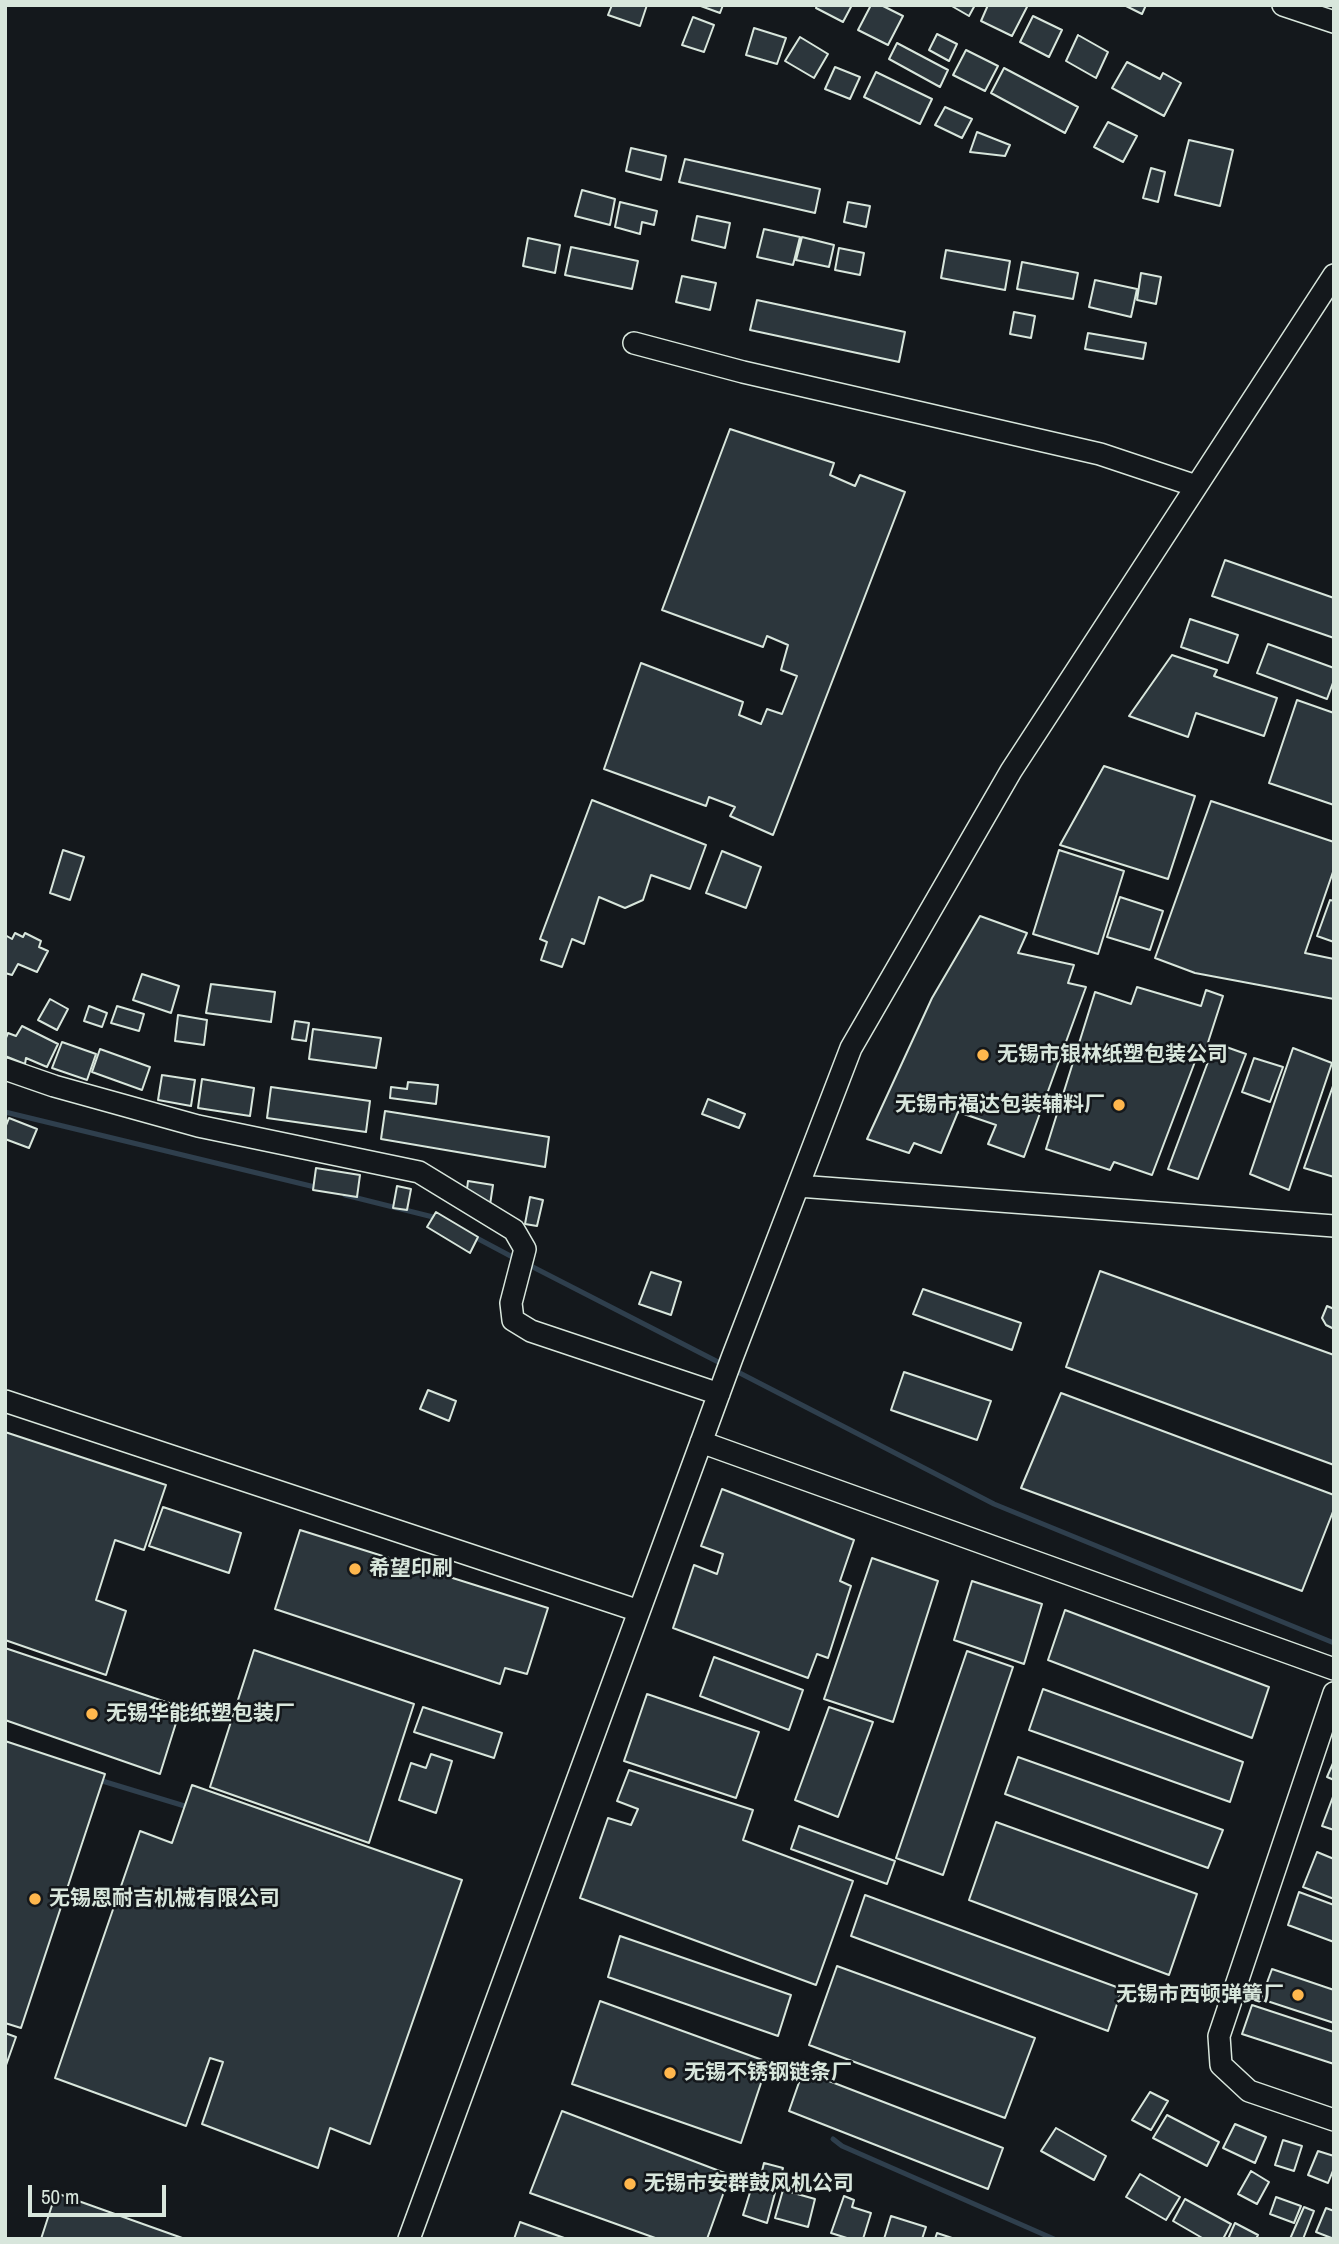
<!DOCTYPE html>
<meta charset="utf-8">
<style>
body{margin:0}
#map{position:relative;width:1339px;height:2244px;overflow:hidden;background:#14181c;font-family:"Archivo Narrow",sans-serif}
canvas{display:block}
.frame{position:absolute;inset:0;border:7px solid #d8e6dc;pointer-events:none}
.scale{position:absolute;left:28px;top:2185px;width:138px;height:32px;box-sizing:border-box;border:4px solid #d8e6dc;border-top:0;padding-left:9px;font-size:21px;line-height:24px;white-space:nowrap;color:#d8e6dc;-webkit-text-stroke:5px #14181c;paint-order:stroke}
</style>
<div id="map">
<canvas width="1339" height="2244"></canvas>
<div class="frame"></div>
<div class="scale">50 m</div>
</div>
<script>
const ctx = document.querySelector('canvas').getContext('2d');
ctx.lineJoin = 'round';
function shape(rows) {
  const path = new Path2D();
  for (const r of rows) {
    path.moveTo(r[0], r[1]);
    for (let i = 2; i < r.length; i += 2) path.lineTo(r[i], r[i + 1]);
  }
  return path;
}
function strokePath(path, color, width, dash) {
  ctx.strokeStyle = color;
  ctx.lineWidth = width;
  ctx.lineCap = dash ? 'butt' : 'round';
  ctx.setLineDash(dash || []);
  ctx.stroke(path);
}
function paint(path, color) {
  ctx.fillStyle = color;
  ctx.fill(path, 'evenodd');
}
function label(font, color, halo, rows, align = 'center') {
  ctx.font = font + ' "Archivo Narrow","Noto Sans SC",sans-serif';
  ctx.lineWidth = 5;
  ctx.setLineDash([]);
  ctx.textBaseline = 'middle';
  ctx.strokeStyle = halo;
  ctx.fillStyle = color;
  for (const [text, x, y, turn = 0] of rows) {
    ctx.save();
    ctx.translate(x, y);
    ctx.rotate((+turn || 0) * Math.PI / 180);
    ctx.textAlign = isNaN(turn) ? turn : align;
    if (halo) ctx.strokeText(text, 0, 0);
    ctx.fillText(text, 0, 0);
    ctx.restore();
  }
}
strokePath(shape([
 [5,1112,319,1188],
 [345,1195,437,1218],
 [471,1235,518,1260],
 [527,1264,724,1365],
 [732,1369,994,1504,1334,1643],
 [99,1780,188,1807],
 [833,2139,842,2146,1054,2239]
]), '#2f3f4d', 5);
const building = shape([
 [612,5,647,5,640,26,608,15,612,5],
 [698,5,723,5,720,13,698,5],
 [817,5,852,5,843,22,816,8,817,5],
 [871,5,881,5,903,16,888,45,858,30,871,5],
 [950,5,975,5,969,16,950,5],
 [988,5,1028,5,1012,36,981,21,988,5],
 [1124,5,1146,5,1142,14,1124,5],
 [1033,16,1062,30,1049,57,1020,42,1033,16],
 [693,17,714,25,704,52,682,45,693,17],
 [754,28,786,38,777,64,746,55,754,28],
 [937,34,957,44,949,61,929,50,937,34],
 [1078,35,1108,52,1096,78,1066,61,1078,35],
 [800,37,828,54,814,78,785,61,800,37],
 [897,43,948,70,940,87,889,59,897,43],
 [966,50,998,66,985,91,953,75,966,50],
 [1127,62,1160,79,1163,73,1181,83,1164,116,1112,88,1127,62],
 [835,67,860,77,850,99,825,89,835,67],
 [1004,68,1078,107,1065,133,991,93,1004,68],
 [876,72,932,99,920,124,864,97,876,72],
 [945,107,972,119,962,138,935,125,945,107],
 [1108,122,1137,136,1123,162,1094,147,1108,122],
 [977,132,1010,145,1005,156,970,152,977,132],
 [1189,140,1233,150,1220,206,1175,195,1189,140],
 [631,148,666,156,661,180,626,171,631,148],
 [685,159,820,189,815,213,679,182,685,159],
 [1151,168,1165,172,1158,202,1143,198,1151,168],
 [582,190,615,199,610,225,575,216,582,190],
 [620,202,657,211,654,225,642,222,640,234,615,227,620,202],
 [848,202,870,206,866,227,844,222,848,202],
 [697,216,730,223,725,248,692,240,697,216],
 [764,229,800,237,793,265,757,257,764,229],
 [802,237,834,245,829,267,796,260,802,237],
 [528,238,560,245,555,273,523,266,528,238],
 [571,247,638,261,632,289,565,275,571,247],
 [839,248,864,253,860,275,835,270,839,248],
 [946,250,1010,261,1005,290,941,278,946,250],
 [1022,262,1078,273,1073,299,1017,289,1022,262],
 [1141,273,1161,277,1156,304,1137,300,1141,273],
 [682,276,716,283,710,310,676,302,682,276],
 [1095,280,1137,289,1131,317,1089,307,1095,280],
 [757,300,905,332,899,362,750,330,757,300],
 [1014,312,1035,316,1031,338,1010,334,1014,312],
 [1088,333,1146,343,1143,359,1085,349,1088,333],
 [730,429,834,463,830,475,855,486,860,475,905,492,773,835,730,816,735,807,709,797,706,806,604,769,641,663,743,702,739,715,761,724,767,709,782,714,797,676,781,670,788,645,767,636,763,647,662,610,730,429],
 [1225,560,1334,598,1334,638,1212,596,1225,560],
 [1190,619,1238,635,1228,663,1181,647,1190,619],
 [1268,644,1334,668,1334,680,1327,699,1257,673,1268,644],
 [1172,655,1217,670,1214,676,1277,698,1264,736,1196,713,1188,737,1129,716,1172,655],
 [1297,700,1334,713,1334,805,1269,783,1297,700],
 [1104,766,1195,796,1168,879,1060,845,1104,766],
 [592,800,706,845,690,889,651,875,643,900,625,908,599,897,584,944,572,939,562,967,541,960,547,942,540,939,592,800],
 [1211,801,1334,842,1334,869,1305,953,1334,959,1334,999,1195,973,1155,958,1211,801],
 [63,850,84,857,70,900,50,893,63,850],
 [1059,850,1124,871,1098,954,1033,934,1059,850],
 [722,851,761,867,746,908,706,893,722,851],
 [1120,897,1163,911,1150,950,1107,937,1120,897],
 [1330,900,1334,901,1334,942,1317,936,1330,900],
 [980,916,1027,933,1018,953,1074,965,1068,983,1086,987,1024,1157,988,1144,996,1125,958,1112,941,1153,914,1143,909,1153,867,1139,932,998,980,916],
 [15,933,23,937,25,933,41,941,39,947,48,951,37,972,18,964,12,975,5,973,5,935,12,939,15,933],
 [142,974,179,986,171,1013,133,1000,142,974],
 [211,984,275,992,271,1022,206,1013,211,984],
 [1137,987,1201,1006,1206,990,1223,996,1202,1061,1196,1059,1152,1175,1114,1162,1110,1170,1046,1149,1095,992,1131,1004,1137,987],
 [50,999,68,1009,57,1030,38,1020,50,999],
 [89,1006,107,1013,102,1027,84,1021,89,1006],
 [117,1006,144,1014,139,1031,111,1023,117,1006],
 [178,1015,207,1020,204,1045,175,1041,178,1015],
 [295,1021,309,1023,306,1041,292,1039,295,1021],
 [22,1026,58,1044,47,1067,26,1058,25,1064,5,1056,5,1040,8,1033,16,1036,22,1026],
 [313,1029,381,1038,376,1068,309,1059,313,1029],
 [62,1042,96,1054,87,1080,52,1068,62,1042],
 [1215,1043,1246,1054,1198,1179,1168,1169,1215,1043],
 [1293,1048,1332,1063,1289,1190,1250,1174,1293,1048],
 [100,1049,150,1067,142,1090,92,1072,100,1049],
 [1254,1058,1283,1067,1270,1102,1242,1092,1254,1058],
 [162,1075,195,1080,191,1106,158,1100,162,1075],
 [202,1079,254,1088,250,1116,198,1108,202,1079],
 [408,1082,438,1085,436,1104,390,1098,391,1087,407,1089,408,1082],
 [1334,1083,1334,1177,1304,1168,1334,1083],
 [271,1087,370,1101,366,1132,267,1118,271,1087],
 [708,1099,745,1114,739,1128,702,1114,708,1099],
 [385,1111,549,1137,545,1167,381,1139,385,1111],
 [9,1118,37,1129,29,1148,5,1139,5,1128,9,1118],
 [316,1168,360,1175,357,1197,313,1190,316,1168],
 [468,1181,493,1185,488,1218,465,1205,468,1181],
 [397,1186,411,1189,407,1210,393,1208,397,1186],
 [530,1197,543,1200,537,1226,525,1224,530,1197],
 [436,1212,478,1237,470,1253,427,1227,436,1212],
 [1100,1271,1334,1355,1334,1465,1066,1367,1100,1271],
 [651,1272,681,1282,671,1315,639,1304,651,1272],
 [923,1289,1021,1323,1012,1350,913,1314,923,1289],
 [1327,1306,1334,1309,1334,1329,1326,1325,1322,1318,1327,1306],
 [904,1372,991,1401,977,1440,891,1410,904,1372],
 [428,1390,456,1401,449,1421,420,1409,428,1390],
 [1061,1393,1334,1495,1334,1509,1302,1591,1021,1488,1061,1393],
 [5,1432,166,1485,144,1550,115,1540,96,1600,126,1611,106,1675,5,1640,5,1432],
 [722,1489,854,1540,840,1581,851,1586,828,1658,817,1654,808,1678,673,1628,694,1565,717,1574,723,1554,701,1546,722,1489],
 [163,1507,241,1533,229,1573,149,1546,163,1507],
 [300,1530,548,1608,527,1674,505,1668,500,1684,275,1609,300,1530],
 [872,1558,938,1581,893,1722,824,1699,872,1558],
 [972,1581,1042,1604,1024,1664,954,1640,972,1581],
 [1065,1610,1269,1687,1252,1738,1048,1660,1065,1610],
 [5,1648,181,1707,160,1774,5,1720,5,1648],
 [254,1650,414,1704,369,1843,210,1787,254,1650],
 [967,1651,1013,1667,943,1875,896,1858,967,1651],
 [714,1657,803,1690,789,1730,700,1696,714,1657],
 [1043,1689,1243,1762,1230,1802,1029,1730,1043,1689],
 [647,1694,759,1732,736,1798,624,1761,647,1694],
 [423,1707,502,1733,494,1758,414,1732,423,1707],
 [829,1707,873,1722,838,1817,795,1800,829,1707],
 [5,1741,105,1774,21,2028,5,2023,5,1741],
 [431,1754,452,1761,436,1813,399,1800,411,1763,426,1768,431,1754],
 [1018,1757,1223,1830,1208,1868,1005,1794,1018,1757],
 [1334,1761,1334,1780,1327,1777,1334,1761],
 [629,1770,753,1810,743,1840,853,1881,816,1985,580,1898,608,1818,631,1825,638,1809,617,1801,629,1770],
 [192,1785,462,1880,370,2144,330,2128,318,2168,202,2124,223,2062,210,2058,186,2126,55,2078,140,1831,172,1843,192,1785],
 [1334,1794,1334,1830,1322,1826,1334,1794],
 [996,1822,1197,1894,1169,1975,969,1900,996,1822],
 [799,1826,895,1861,887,1884,791,1849,799,1826],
 [1317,1852,1334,1859,1334,1899,1303,1887,1317,1852],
 [1299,1892,1334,1905,1334,1942,1288,1925,1299,1892],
 [865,1895,1122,1989,1108,2031,851,1936,865,1895],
 [620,1936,791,1995,778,2036,608,1977,620,1936],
 [837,1966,1035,2038,1005,2118,809,2045,837,1966],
 [1272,1969,1334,1990,1334,2023,1261,1999,1272,1969],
 [600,2001,768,2062,741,2143,572,2084,600,2001],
 [1252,2005,1334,2032,1334,2064,1242,2034,1252,2005],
 [5,2033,16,2037,5,2068,5,2033],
 [803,2071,1003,2148,988,2189,789,2111,803,2071],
 [1150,2092,1168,2101,1151,2130,1132,2120,1150,2092],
 [562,2111,730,2175,707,2239,658,2239,530,2193,562,2111],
 [1167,2115,1219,2142,1207,2166,1153,2138,1167,2115],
 [1235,2124,1266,2137,1255,2163,1223,2148,1235,2124],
 [1056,2128,1106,2156,1094,2180,1041,2151,1056,2128],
 [1283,2140,1302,2146,1294,2171,1275,2165,1283,2140],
 [1318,2151,1334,2156,1334,2168,1328,2183,1308,2175,1318,2151],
 [764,2163,783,2168,779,2184,760,2179,764,2163],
 [1251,2171,1269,2182,1257,2204,1238,2194,1251,2171],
 [1140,2174,1180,2197,1166,2220,1126,2197,1140,2174],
 [752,2186,775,2193,767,2223,743,2215,752,2186],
 [783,2190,815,2199,808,2227,775,2218,783,2190],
 [56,2193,185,2239,41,2239,56,2193],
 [844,2196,854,2200,852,2207,871,2213,863,2239,850,2239,831,2233,844,2196],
 [1276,2197,1301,2206,1294,2223,1270,2214,1276,2197],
 [1185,2199,1231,2224,1223,2239,1204,2239,1173,2221,1185,2199],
 [1304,2207,1314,2211,1303,2239,1290,2239,1304,2207],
 [1326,2208,1334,2211,1334,2239,1316,2232,1326,2208],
 [891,2216,926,2227,922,2239,884,2239,891,2216],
 [520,2222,567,2239,514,2239,520,2222],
 [1235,2223,1258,2235,1256,2239,1228,2239,1235,2223],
 [937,2233,955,2239,935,2239,937,2233]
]);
paint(building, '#2c363c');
strokePath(building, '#d8e6dc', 2);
const minor = shape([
 [1283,5,1334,22],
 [634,343,743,372,1100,454,1196,486],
 [5,1069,54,1086,198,1126,419,1172,514,1230,525,1249,511,1303,513,1320,531,1331,719,1394],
 [798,1186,1334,1226],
 [5,1401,639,1611],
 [701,1442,1334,1669],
 [1334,1693,1219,2036,1221,2065,1249,2091,1334,2120],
 [409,2239,732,1358,851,1048,1011,771,1334,275]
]);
strokePath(minor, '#d8e6dc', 24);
strokePath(minor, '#14181c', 21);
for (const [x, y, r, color] of [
 [983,1055,7,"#ffb74d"],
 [1119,1105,7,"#ffb74d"],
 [355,1569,7,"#ffb74d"],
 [92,1714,7,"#ffb74d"],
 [35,1899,7,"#ffb74d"],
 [1298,1995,7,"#ffb74d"],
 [670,2073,7,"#ffb74d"],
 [630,2184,7,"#ffb74d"]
]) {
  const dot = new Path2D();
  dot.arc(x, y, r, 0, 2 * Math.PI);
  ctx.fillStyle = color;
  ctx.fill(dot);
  strokePath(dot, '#14181c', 2.5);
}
label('bold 21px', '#d8e6dc', '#14181c', [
 ["无锡市银林纸塑包装公司",997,1055],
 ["无锡市福达包装辅料厂",1105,1105,"right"],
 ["希望印刷",369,1569],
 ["无锡华能纸塑包装厂",106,1714],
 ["无锡恩耐吉机械有限公司",49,1899],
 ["无锡市西顿弹簧厂",1284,1995,"right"],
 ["无锡不锈钢链条厂",684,2073],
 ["无锡市安群鼓风机公司",644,2184]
], 'left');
</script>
